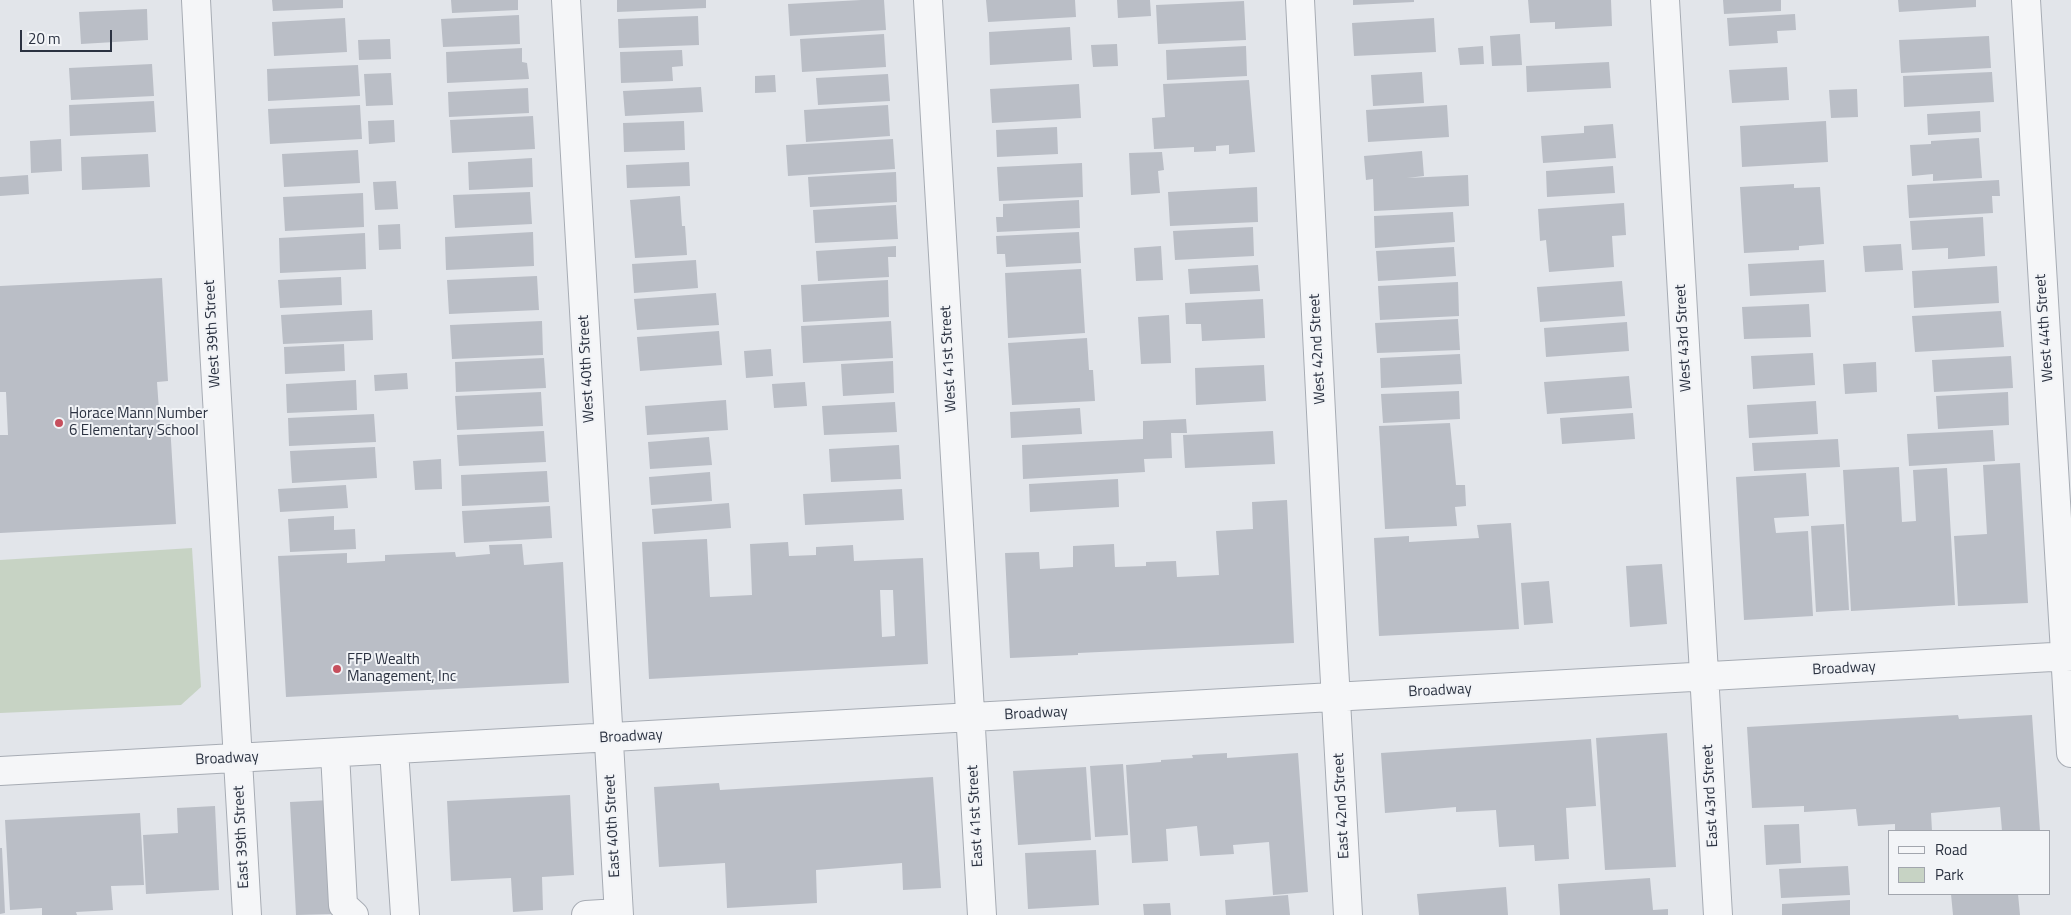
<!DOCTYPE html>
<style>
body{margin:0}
#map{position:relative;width:2071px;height:915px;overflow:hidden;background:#e2e5ea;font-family:"Titillium Web",sans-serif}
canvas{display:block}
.legend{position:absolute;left:1888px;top:830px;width:162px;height:65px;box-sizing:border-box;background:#f2f4f7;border:1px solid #a2a6ae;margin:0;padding:6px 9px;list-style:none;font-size:15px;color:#2b3241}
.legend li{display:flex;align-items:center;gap:10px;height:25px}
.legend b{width:25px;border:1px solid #a2a6ae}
.scale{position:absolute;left:20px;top:30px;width:92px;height:22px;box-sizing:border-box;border:2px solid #2b3241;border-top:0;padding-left:6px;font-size:15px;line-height:18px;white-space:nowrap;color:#2b3241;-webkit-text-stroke:4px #f2f4f7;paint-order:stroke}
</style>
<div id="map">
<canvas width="2071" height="915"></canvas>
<ul class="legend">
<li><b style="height:6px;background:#f5f6f8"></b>Road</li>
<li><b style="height:14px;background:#c7d3c4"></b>Park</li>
</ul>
<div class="scale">20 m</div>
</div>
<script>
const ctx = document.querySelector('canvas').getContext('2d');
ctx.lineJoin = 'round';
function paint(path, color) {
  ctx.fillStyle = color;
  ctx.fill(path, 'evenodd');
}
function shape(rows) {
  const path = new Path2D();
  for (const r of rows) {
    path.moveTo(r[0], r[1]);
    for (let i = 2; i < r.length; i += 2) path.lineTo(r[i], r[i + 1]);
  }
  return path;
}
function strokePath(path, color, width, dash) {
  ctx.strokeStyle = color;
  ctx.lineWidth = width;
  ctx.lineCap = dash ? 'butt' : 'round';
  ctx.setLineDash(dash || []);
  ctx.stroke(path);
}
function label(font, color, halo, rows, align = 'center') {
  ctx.font = font + ' "Titillium Web",sans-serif';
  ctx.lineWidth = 4;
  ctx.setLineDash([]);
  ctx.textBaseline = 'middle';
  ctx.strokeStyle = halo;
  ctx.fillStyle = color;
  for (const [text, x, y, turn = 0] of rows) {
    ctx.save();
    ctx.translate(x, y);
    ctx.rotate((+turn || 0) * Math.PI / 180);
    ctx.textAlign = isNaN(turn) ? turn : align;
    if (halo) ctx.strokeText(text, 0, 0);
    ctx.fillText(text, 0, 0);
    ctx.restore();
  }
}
paint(shape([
 [192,548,201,687,181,705,0,713,0,560]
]), '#c7d3c4');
paint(shape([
 [272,0,343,0,343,8,273,11],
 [451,0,518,0,518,10,452,13],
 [617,0,706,0,706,8,617,12],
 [861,0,884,0,886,30,790,36,788,4],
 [986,0,1075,0,1076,17,988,22],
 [1117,0,1150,0,1151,16,1118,18],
 [1353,0,1414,0,1414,2,1353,5],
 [1528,0,1611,0,1612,26,1555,29,1555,22,1530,23],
 [1723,0,1781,0,1781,11,1724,14],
 [1898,0,1976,0,1976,7,1899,12],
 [1244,1,1246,40,1158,44,1156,5],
 [147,9,148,40,81,44,79,12],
 [1795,14,1796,30,1777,31,1778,43,1729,46,1727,18],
 [519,15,520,44,443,47,441,19],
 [698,16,699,45,619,48,618,19],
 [345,18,347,52,274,56,272,22],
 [1434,18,1436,52,1354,56,1352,23],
 [1070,27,1072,60,990,65,989,32],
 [884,34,886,67,802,72,800,39],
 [1520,34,1522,65,1492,66,1490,36],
 [1989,36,1991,68,1901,73,1899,40],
 [390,39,391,59,359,60,358,40],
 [1117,44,1118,66,1093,67,1091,45],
 [1246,46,1247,76,1167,80,1166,50],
 [1483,46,1484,64,1460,65,1458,48],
 [522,48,522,62,527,63,529,79,447,83,446,52],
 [682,50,683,66,672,67,673,81,621,83,620,52],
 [1609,62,1611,88,1527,92,1526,66],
 [152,64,154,96,71,100,69,68],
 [358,65,360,96,268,101,267,69],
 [1787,67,1789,100,1732,103,1729,70],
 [1422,72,1424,103,1373,106,1371,75],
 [1992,72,1994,102,1904,107,1903,76],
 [391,73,393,105,366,106,364,74],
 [888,74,890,101,818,105,816,78],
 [775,75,776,92,755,93,755,76],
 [1249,80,1255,152,1229,154,1229,145,1216,146,1216,151,1194,152,1194,147,1154,149,1152,118,1165,117,1163,84],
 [1079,84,1081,118,992,123,990,89],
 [701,87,703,112,625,116,623,91],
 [528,88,529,113,449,117,448,92],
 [1857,89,1858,117,1831,118,1829,90],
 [154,101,156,132,70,136,69,105],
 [360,105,362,139,270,144,268,109],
 [888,105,890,136,806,142,804,110],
 [1447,105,1449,137,1368,142,1366,110],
 [1980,111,1981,132,1928,135,1927,114],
 [533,116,535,149,452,153,450,120],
 [394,120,395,142,369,144,368,121],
 [684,121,685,150,624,152,623,123],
 [1826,121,1828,162,1742,167,1740,126],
 [1613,124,1616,158,1543,163,1541,136,1584,133,1584,126],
 [1057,127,1058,154,997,157,996,130],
 [1979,138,1982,178,1933,181,1933,174,1912,176,1910,145,1931,144,1931,141],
 [61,139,62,171,31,173,30,141],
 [893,139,895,169,788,176,786,145],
 [358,150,360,183,284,187,282,154],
 [1422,151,1424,176,1407,178,1468,175,1469,206,1374,211,1373,179,1366,180,1364,156],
 [1162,152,1164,170,1158,171,1160,193,1131,195,1129,153],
 [148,154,150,187,82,190,81,157],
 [532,158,533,187,469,190,468,162],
 [689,162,690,186,627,188,626,165],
 [1082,163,1083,197,999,201,997,167],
 [1613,166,1615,193,1547,197,1546,171],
 [896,172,897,202,810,207,808,177],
 [28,175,29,194,0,196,0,177],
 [1999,180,2000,196,1992,196,1993,213,1909,218,1907,185],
 [396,181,398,209,375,210,373,182],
 [1794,184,1794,188,1820,187,1824,244,1799,246,1799,250,1744,253,1740,187],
 [1257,187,1258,222,1170,226,1168,192],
 [530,192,532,224,455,228,453,195],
 [363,193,364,227,285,231,283,197],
 [680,196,682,226,685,226,687,255,635,258,630,200],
 [1079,200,1080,228,997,232,996,217,1003,217,1003,204],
 [1624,203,1626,235,1612,236,1614,267,1549,272,1546,240,1540,241,1538,209],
 [896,205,898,239,815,243,813,210],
 [1453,212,1455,242,1375,248,1374,216],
 [1983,217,1985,256,1948,259,1948,248,1912,250,1910,221],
 [400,224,401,249,379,250,378,225],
 [1253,227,1254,256,1175,260,1173,231],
 [533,232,534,266,446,270,445,237],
 [1079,232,1081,263,1006,267,1005,254,997,254,996,236],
 [365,233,366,269,280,273,279,238],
 [1901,244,1903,270,1865,272,1863,246],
 [896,246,896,257,888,257,889,277,818,281,816,251],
 [1161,246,1163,280,1136,281,1134,248],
 [1454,247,1456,276,1378,281,1376,251],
 [696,260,698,288,634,293,632,264],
 [1824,260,1826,292,1750,296,1748,264],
 [1258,265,1260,291,1190,294,1188,269],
 [1997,266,1999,303,1914,308,1912,271],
 [1081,269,1085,333,1008,338,1005,273],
 [537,276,539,310,449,314,447,280],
 [341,277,342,305,280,308,278,280],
 [162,278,168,381,157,382,160,425,170,424,176,524,0,533,0,435,8,435,6,392,0,392,0,286],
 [888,280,889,317,803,322,801,285],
 [1622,281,1625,316,1540,322,1537,287],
 [1458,282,1459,316,1380,320,1378,286],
 [716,293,719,325,637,330,634,299],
 [1263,299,1265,338,1202,341,1201,324,1186,324,1185,303],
 [1809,304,1811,337,1744,339,1742,307],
 [372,310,373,340,283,344,281,315],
 [2001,311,2004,347,1915,352,1912,316],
 [1169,315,1171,363,1141,364,1138,317],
 [1458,319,1460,350,1377,353,1375,323],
 [542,321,543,355,452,359,450,325],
 [891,321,893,358,803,363,801,326],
 [1627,322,1629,351,1546,357,1544,328],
 [719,331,722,365,640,371,637,337],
 [1087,338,1089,370,1093,370,1095,401,1012,405,1008,343],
 [344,344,345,371,285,374,284,347],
 [771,349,773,376,746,378,744,351],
 [1813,353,1815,385,1753,389,1751,356],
 [1460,354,1462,384,1381,388,1380,358],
 [2011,356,2013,388,1934,392,1932,360],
 [544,358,546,388,456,392,455,362],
 [893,361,894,393,843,396,841,364],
 [1876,362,1877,392,1845,394,1843,364],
 [1264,365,1266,401,1196,405,1195,368],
 [407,373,408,389,375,391,374,375],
 [1629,376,1632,408,1547,414,1544,382],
 [356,380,357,410,287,413,286,384],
 [805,382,807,406,774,408,772,384],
 [1459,391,1460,419,1383,423,1381,394],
 [541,392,543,426,457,430,455,396],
 [2008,392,2009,425,1938,429,1936,396],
 [726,400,728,430,647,435,645,406],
 [1816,401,1818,434,1749,438,1747,405],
 [895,402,897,432,824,435,822,406],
 [1080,408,1082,434,1011,438,1010,412],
 [1633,413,1635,439,1562,444,1560,418],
 [374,414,376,442,289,446,288,418],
 [1186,419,1187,433,1171,433,1172,458,1144,459,1145,472,1023,479,1022,445,1143,439,1143,421],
 [1450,423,1456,485,1465,485,1466,506,1455,507,1457,526,1385,529,1379,426],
 [1993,430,1995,461,1909,466,1907,434],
 [544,431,546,462,459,466,457,435],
 [1273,431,1275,464,1185,468,1183,435],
 [709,437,712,465,650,469,648,442],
 [1838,439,1840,467,1754,471,1752,443],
 [899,445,901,479,831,482,829,449],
 [375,447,377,478,292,483,290,451],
 [441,459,442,489,415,490,413,461],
 [2020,463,2028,603,1958,606,1954,536,1987,534,1983,465],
 [1899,467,1902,522,1916,521,1913,470,1947,468,1955,605,1851,611,1843,470],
 [547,471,549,502,462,506,461,475],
 [710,472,712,501,651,505,649,477],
 [1806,473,1809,516,1774,518,1776,533,1808,531,1813,616,1744,620,1736,477],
 [1118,479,1119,507,1030,512,1029,484],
 [346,485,348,508,280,512,278,489],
 [902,489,904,520,805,525,803,494],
 [1287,500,1294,643,1078,653,1078,655,1010,658,1005,553,1039,552,1040,569,1073,567,1073,546,1114,544,1115,567,1146,566,1146,562,1176,561,1177,577,1219,575,1216,531,1253,529,1252,502],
 [729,503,731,528,654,534,652,509],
 [550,506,552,538,464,543,462,511],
 [334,516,334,530,355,529,356,549,290,552,288,519],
 [1511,523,1519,629,1379,636,1374,538,1409,536,1409,542,1479,538,1477,525],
 [1844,524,1849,610,1816,612,1811,526],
 [707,539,710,597,752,595,750,544,788,542,789,556,816,555,816,547,853,545,854,561,923,558,928,664,649,679,642,542],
 [880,590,893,590,895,636,882,637],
 [522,544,524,565,563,562,569,683,286,697,278,556,347,553,347,563,385,561,385,555,455,552,456,557,490,554,489,545],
 [1662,564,1667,624,1630,627,1626,566],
 [1549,581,1553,623,1524,625,1521,583],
 [1958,715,1959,719,2032,715,2040,831,2002,831,2000,807,1931,813,1932,831,1895,831,1895,824,1858,826,1856,809,1804,812,1804,806,1752,808,1747,727],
 [1667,733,1676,867,1605,870,1596,738],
 [1591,739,1596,806,1566,808,1569,859,1535,861,1534,845,1499,847,1496,810,1456,812,1456,807,1385,813,1381,753],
 [1227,753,1227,758,1298,753,1308,892,1273,895,1269,842,1233,845,1234,854,1200,856,1197,826,1166,829,1168,861,1132,863,1126,765,1161,762,1161,760,1193,758,1192,755],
 [1123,764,1128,835,1095,837,1090,766],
 [1086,767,1091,840,1018,845,1013,771],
 [933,777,941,888,903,890,902,863,816,870,817,903,727,908,725,863,659,867,654,787,719,783,720,790],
 [570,795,574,875,542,877,543,910,513,912,511,878,451,881,447,801],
 [331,800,337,914,296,915,290,802],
 [215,806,219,890,146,894,143,835,178,833,177,808],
 [140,813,144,885,111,886,113,910,76,912,77,915,42,915,42,908,10,910,5,820],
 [1799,824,1801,863,1766,865,1764,825],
 [0,848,2,848,5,913,0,914],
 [1096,850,1099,905,1028,909,1025,853],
 [1848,866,1850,895,1781,898,1779,869],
 [1650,878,1653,910,1668,909,1668,915,1560,915,1558,884],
 [1506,887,1508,915,1419,915,1417,894],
 [1951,894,2018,894,2020,915,1953,915],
 [1288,895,1290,915,1226,915,1225,900],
 [1850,900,1850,915,1782,915,1782,904],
 [1170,903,1171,915,1144,915,1143,904]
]), '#babec6');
const minor = shape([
 [196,0,213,330,247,915],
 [566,0,619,915],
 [928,0,982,915],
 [1300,0,1333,647,1348,915],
 [1665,0,1718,915],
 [2026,0,2071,753],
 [394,750,405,915],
 [335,753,343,905,354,915],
 [0,771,2071,656],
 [586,915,618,913]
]);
strokePath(minor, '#a7acb4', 30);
strokePath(minor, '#f5f6f8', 28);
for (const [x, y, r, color] of [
 [59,423,5,"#c64f5d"],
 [337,669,5,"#c64f5d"]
]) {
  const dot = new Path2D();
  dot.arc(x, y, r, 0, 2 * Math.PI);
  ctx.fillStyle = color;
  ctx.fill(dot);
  strokePath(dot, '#f2f4f7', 2);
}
label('15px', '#2b3241', '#f2f4f7', [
 ["West 44th Street",2045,328,-94],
 ["West 39th Street",213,334,-93],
 ["West 43rd Street",1684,338,-93],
 ["West 42nd Street",1318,349,-93],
 ["West 41st Street",949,359,-93],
 ["West 40th Street",587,369,-93],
 ["Broadway",1844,669,-3],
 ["Broadway",1440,691,-3],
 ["Broadway",1036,714,-3],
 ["Broadway",631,737,-3],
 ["Broadway",227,759,-3],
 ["East 43rd Street",1711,796,-93],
 ["East 42nd Street",1342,806,-93],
 ["East 41st Street",976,816,-93],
 ["East 40th Street",613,826,-93],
 ["East 39th Street",242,837,-93]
]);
label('15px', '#2b3241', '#f2f4f7', [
 ["Horace Mann Number",69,414],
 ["6 Elementary School",69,431],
 ["FFP Wealth",347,660],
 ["Management, Inc",347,677]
], 'left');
</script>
